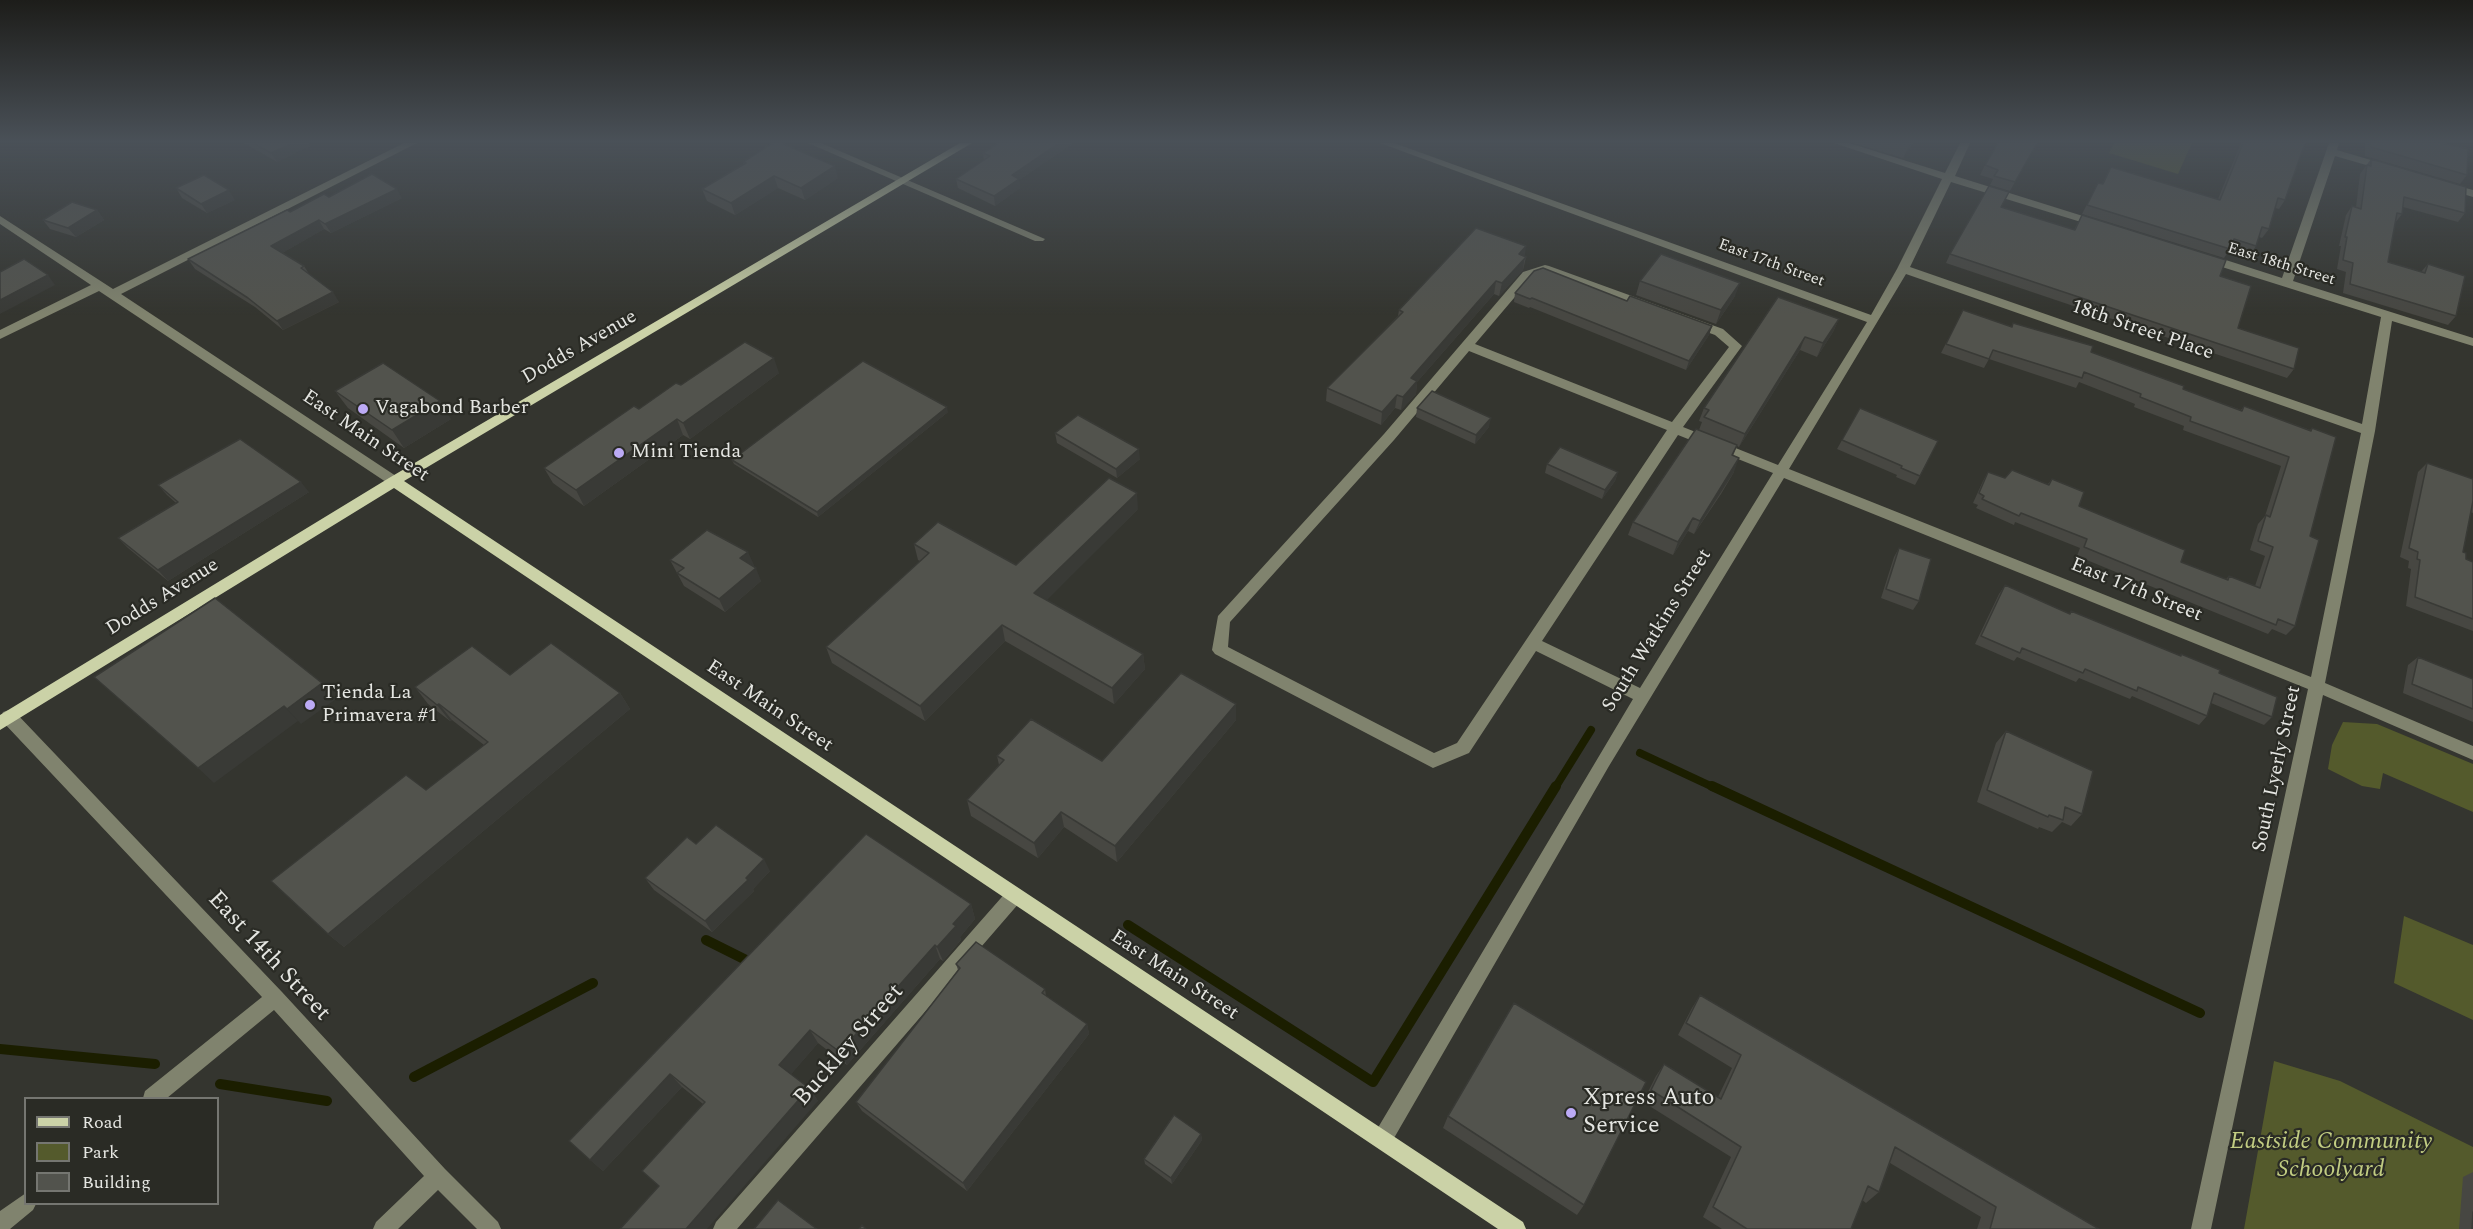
<!DOCTYPE html>
<style>
body{margin:0}
#map{position:relative;width:2473px;height:1229px;overflow:hidden;background:#34352f;font-family:Spectral,serif}
canvas{display:block}
.legend{position:absolute;left:24px;top:1097px;width:195px;height:108px;box-sizing:border-box;background:#2a2b25;border:2px solid #757671;margin:0;padding:8px 10px;list-style:none;font-size:18px;color:#e5e6e2}
.legend li{display:flex;align-items:center;gap:12px;height:30px}
.legend b{width:30px;border:2px solid #757671}
</style>
<div id="map">
<canvas width="2473" height="1229"></canvas>
<ul class="legend">
<li><b style="height:8px;background:#cbd2a7"></b>Road</li>
<li><b style="height:16px;background:#545a2c"></b>Park</li>
<li><b style="height:16px;background:#52534d"></b>Building</li>
</ul>
</div>
<script>
const ctx = document.querySelector('canvas').getContext('2d');
ctx.lineJoin = 'round';
function paint(path, color) {
  ctx.fillStyle = color;
  ctx.fill(path, 'evenodd');
}
function shape(rows) {
  const path = new Path2D();
  for (const r of rows) {
    path.moveTo(r[0], r[1]);
    for (let i = 2; i < r.length; i += 2) path.lineTo(r[i], r[i + 1]);
  }
  return path;
}
function strokePath(path, color, width, dash) {
  ctx.strokeStyle = color;
  ctx.lineWidth = width;
  ctx.lineCap = dash ? 'butt' : 'round';
  ctx.setLineDash(dash || []);
  ctx.stroke(path);
}
function label(font, color, halo, rows, align = 'center') {
  ctx.font = font + ' Spectral,serif';
  ctx.lineWidth = 4.5;
  ctx.setLineDash([]);
  ctx.textBaseline = 'middle';
  ctx.strokeStyle = halo;
  ctx.fillStyle = color;
  for (const [text, x, y, turn = 0] of rows) {
    ctx.save();
    ctx.translate(x, y);
    ctx.rotate((+turn || 0) * Math.PI / 180);
    ctx.textAlign = isNaN(turn) ? turn : align;
    if (halo) ctx.strokeText(text, 0, 0);
    ctx.fillText(text, 0, 0);
    ctx.restore();
  }
}
paint(shape([
 [2114,143,2192,143,2178,174,2109,153],
 [2343,722,2377,724,2473,764,2473,812,2383,773,2380,789,2362,786,2328,769,2332,745],
 [2404,916,2473,945,2473,1020,2394,983],
 [2274,1061,2340,1081,2473,1147,2473,1229,2244,1229]
]), '#545a2c');
strokePath(shape([
 [1640,753,1715,788],
 [1555,788,1591,730]
]), '#1b1e00', 8);
strokePath(shape([
 [1712,786,2200,1013],
 [1128,925,1373,1082,1556,786],
 [706,940,752,963],
 [0,1049,155,1064],
 [414,1077,593,983],
 [220,1084,327,1101]
]), '#1b1e00', 10);
paint(shape([
 [404,143,417,143,121,294,399,478,401,481,399,484,389,484,99,291,0,339,0,330,91,285,0,224,0,216,113,289,404,143],
 [808,143,821,143,1045,239,1043,241,1035,241,808,143],
 [1380,143,1394,143,1871,315,1897,269,1942,179,1834,143,1849,143,1945,173,1960,143,1970,143,1955,176,2102,222,2104,224,2098,227,2094,226,1951,182,1910,267,2362,424,2381,317,2203,261,2201,258,2207,254,2282,278,2329,143,2339,143,2337,150,2391,166,2392,168,2387,171,2335,156,2293,281,2473,338,2473,346,2392,321,2375,431,2325,683,2473,746,2473,760,2323,695,2211,1229,2191,1229,2308,689,1784,478,1609,766,1390,1145,1383,1148,1376,1145,1373,1138,1376,1131,1633,699,1536,651,1469,753,1433,768,1215,654,1212,650,1218,616,1384,434,1523,272,1545,265,1549,266,1723,329,1742,346,1683,427,1778,465,1867,322,1380,143],
 [1545,273,1715,335,1729,347,1672,422,1475,344,1531,278,1545,273],
 [1906,274,2361,433,2311,677,1789,469,1906,274],
 [1469,351,1667,430,1457,743,1434,753,1228,647,1230,622,1394,440,1469,351],
 [1678,435,1773,473,1640,688,1542,641,1678,435],
 [2447,183,2473,190,2473,197,2443,188,2443,184,2447,183],
 [9,710,15,712,282,992,445,1169,498,1222,501,1229,477,1229,438,1190,398,1229,373,1229,376,1222,424,1176,274,1010,167,1098,143,1098,145,1091,262,997,3,722,1,717,3,712,9,710],
 [1014,888,1020,890,1023,896,1020,902,737,1229,713,1229,716,1222,1008,890,1014,888],
 [26,1193,26,1204,36,1204,33,1210,10,1229,0,1229,0,1211,26,1193]
]), '#80836e');
paint(shape([
 [960,143,972,143,404,481,1523,1222,1526,1229,1498,1229,394,488,0,730,0,715,389,478,960,143]
]), '#cbd2a7');
paint(shape([
 [244,143,308,143,310,146,277,162],
 [1853,143,1913,143,1903,158],
 [2037,143,2010,191,1990,185,1993,179,1980,175,1985,165],
 [2241,143,2305,143,2285,200,2279,209,2275,208,2269,229,2262,238,2259,237,2256,246,2250,255,2230,249,2224,258,2082,214,2098,183,2102,184,2111,167,2218,199],
 [2365,143,2441,143,2467,175,2460,184,2365,156],
 [1072,144,1019,180,1020,188,995,206,958,188,956,179,984,160,983,153],
 [2371,159,2465,213,2458,222,2403,207,2402,214,2395,223,2388,262,2421,272,2428,264,2456,316,2448,325,2343,293,2346,272,2337,269,2341,246,2339,246,2346,215,2352,206,2356,207,2360,174],
 [743,162,838,178,805,200,778,188,735,215,707,201,702,189,743,164],
 [176,188,235,200,207,213,182,198],
 [329,197,402,198,331,233,324,229,282,253,304,266,309,274,339,302,283,330,255,307,195,269,188,259],
 [2002,207,2074,230,2082,215,2220,276,2238,328,2294,369,2287,378,1946,263,1950,254],
 [97,210,104,220,76,237,50,229,43,220],
 [1524,256,1526,257,1523,270,1499,296,1494,294,1417,382,1416,394,1401,410,1395,408,1381,425,1326,401,1327,388,1398,316,1399,310],
 [1640,281,1735,296,1716,324,1636,295],
 [1515,293,1627,301,1712,326,1709,335,1686,370,1530,307,1529,308,1514,302],
 [1778,297,1839,319,1833,332,1817,357,1800,350,1739,447,1737,446,1733,456,1734,472,1721,494,1694,534,1688,531,1673,555,1628,535,1633,522,1699,430,1702,422,1699,421,1704,408],
 [1963,310,2011,327,2013,323,2091,352,2183,389,2241,410,2244,406,2310,430,2312,428,2310,536,2295,626,2286,635,2272,629,2268,634,2128,577,2077,556,2080,548,2015,522,2014,525,1976,508,1978,505,1973,503,1983,481,1988,472,2005,478,2048,484,2052,479,2079,506,2181,562,2226,579,2229,576,2255,586,2265,556,2250,550,2258,524,2265,516,2281,466,2183,430,2184,426,2134,407,2135,404,2079,382,2076,388,1989,359,1984,368,1941,353],
 [779,373,690,439,683,435,584,506,553,483,544,468,681,385],
 [335,391,451,419,404,448,348,408],
 [1417,408,1489,427,1475,444,1416,417],
 [1860,408,1920,476,1915,485,1896,477,1897,475,1837,449],
 [948,412,818,517,734,464,732,460],
 [1055,433,1140,459,1117,478,1057,443],
 [2427,463,2473,479,2473,513,2470,512,2463,552,2466,559,2473,562,2473,631,2406,606,2411,569,2408,568,2409,561,2400,557,2418,472],
 [1547,464,1618,472,1615,481,1602,499,1545,473],
 [158,485,309,492,168,581,128,548,118,538,176,503,167,495],
 [1138,509,1046,600,1143,654,1145,669,1114,704,1005,641,925,721,832,663,826,647,920,561,918,560,914,544,1016,565],
 [1899,548,1919,601,1913,610,1881,598,1894,557],
 [670,560,754,565,753,566,761,581,725,612,684,586],
 [2005,585,2069,614,2071,611,2179,656,2181,654,2219,673,2272,717,2264,725,2211,703,2207,716,2199,725,2132,696,2130,699,2079,678,2076,682,2017,657,2014,661,1975,644,1999,594],
 [2418,657,2473,679,2473,722,2403,693,2408,665],
 [510,675,620,693,630,709,344,947,328,934,426,790,484,745,452,720,450,721,428,704,415,687],
 [1236,704,1236,720,1117,862,1064,827,1038,858,971,816,967,800,999,765,997,756,1102,761],
 [2006,731,2082,814,2071,826,2062,822,2052,832,2039,827,2038,829,1977,802,1996,743],
 [866,834,971,904,975,919,960,937,961,940,943,961,940,959,847,1065,818,1043,791,1074,809,1088,818,1101,659,1186,642,1171,703,1104,682,1087,603,1171,569,1141],
 [696,844,770,871,753,889,754,891,712,932,654,890,645,878],
 [956,964,1045,989,1046,996,1087,1024,1089,1034,967,1191,862,1111,856,1102,958,970],
 [1700,995,2099,1229,1977,1229,1981,1217,1890,1163,1879,1192,1866,1203,1862,1200,1851,1229,1722,1229,1703,1217,1731,1157,1643,1102,1656,1076,1664,1064,1718,1097,1732,1068,1678,1035,1692,1008],
 [1448,1116,1584,1205,1577,1215,1443,1128],
 [1201,1134,1202,1140,1172,1184,1145,1164,1144,1159],
 [2473,1172,2473,1229,2459,1229,2463,1177]
]), '#474742');
paint(shape([
 [293,143,308,143,310,146,277,162,271,153],
 [1059,143,1072,143,1072,144,1019,180,1020,188,995,206,994,196,1012,175],
 [1910,143,1913,143,1903,158],
 [835,166,838,178,805,200,801,188],
 [774,176,778,188,735,215,731,203],
 [397,189,402,198,331,233,325,224],
 [229,190,235,200,207,213,201,204],
 [97,210,104,220,76,237,68,228],
 [319,220,324,229,277,256,271,246],
 [1526,246,1523,270,1499,296,1502,283,1519,254],
 [48,275,55,285,0,314,0,300],
 [1496,281,1494,294,1417,382,1416,394,1401,410,1403,397,1411,378],
 [1740,283,1735,296,1716,324,1721,310],
 [333,292,339,302,283,330,277,321],
 [1839,319,1833,332,1817,357,1823,343],
 [1712,326,1709,335,1686,370,1689,361],
 [1805,337,1800,350,1739,447,1745,434],
 [774,358,779,373,690,439,683,423],
 [1397,395,1395,408,1381,425,1382,412],
 [440,401,451,419,404,448,392,430],
 [947,407,948,412,818,517,817,512],
 [1491,418,1489,427,1475,444,1476,435],
 [677,419,683,435,584,506,576,490],
 [1139,449,1140,459,1117,478,1116,469],
 [1739,458,1734,472,1694,534,1700,521],
 [1618,472,1615,481,1602,499,1605,490],
 [301,482,309,492,168,581,158,570],
 [1137,493,1138,509,1037,610,1034,593],
 [1693,518,1688,531,1673,555,1678,542],
 [748,552,754,565,746,572,740,558],
 [756,568,761,581,725,612,719,599],
 [1002,625,1005,641,925,721,920,706],
 [1143,654,1145,669,1114,704,1112,688],
 [322,683,336,699,301,724,287,709],
 [620,693,630,709,344,947,328,934],
 [439,704,452,720,450,721,437,705],
 [1236,704,1236,720,1117,862,1115,846],
 [284,706,298,721,214,783,198,768],
 [1061,812,1064,827,1038,858,1034,843],
 [764,859,770,871,753,889,754,891,712,932,705,921],
 [971,904,975,919,960,937,961,940,943,961,937,947,953,924],
 [935,945,940,959,847,1065,840,1052],
 [1087,1024,1089,1034,967,1191,963,1183],
 [810,1030,818,1043,788,1078,779,1065],
 [670,1074,682,1087,603,1171,590,1160],
 [809,1088,818,1101,707,1229,686,1229],
 [1201,1134,1202,1140,1172,1184,1171,1178]
]), '#393a36');
const building = shape([
 [253,143,293,143,271,153,253,143],
 [773,143,781,143,835,166,801,188,774,176,731,203,702,189,746,163,743,162,773,143],
 [999,143,1059,143,1012,175,1019,179,994,196,956,179,990,156,983,153,999,143],
 [1998,143,2037,143,2015,182,1994,176,1998,170,1985,165,1998,143],
 [2243,143,2305,143,2285,200,2278,198,2269,229,2262,227,2256,246,2234,239,2230,249,2087,205,2098,183,2103,184,2111,167,2220,200,2243,143],
 [2371,143,2441,143,2468,149,2467,175,2371,147,2371,143],
 [2371,159,2466,187,2465,213,2404,197,2402,214,2397,213,2388,262,2425,273,2428,264,2465,276,2456,316,2350,284,2353,263,2343,260,2347,237,2345,237,2352,206,2361,209,2367,165,2371,166,2371,159],
 [372,174,397,189,325,224,319,220,271,246,304,266,301,268,333,292,277,321,248,298,188,259,287,210,290,212,324,194,329,197,372,174],
 [204,175,229,190,201,204,176,188,204,175],
 [1989,186,2009,192,2001,207,2075,230,2082,215,2226,260,2220,276,2251,286,2238,328,2299,348,2294,369,1950,254,1989,186],
 [72,202,97,210,68,228,43,220,72,202],
 [1476,228,1526,246,1519,254,1526,257,1502,283,1496,281,1411,378,1417,381,1403,397,1397,395,1382,412,1327,388,1403,312,1399,310,1476,228],
 [1661,254,1740,283,1721,310,1640,281,1661,254],
 [24,259,48,275,0,300,0,272,24,259],
 [1543,268,1627,301,1630,296,1712,326,1689,361,1532,298,1530,299,1515,293,1534,271,1543,268],
 [1778,297,1839,319,1823,343,1805,337,1745,434,1704,417,1709,410,1704,408,1778,297],
 [1963,310,2012,327,2013,323,2093,346,2091,352,2184,386,2183,389,2242,411,2244,406,2311,431,2312,428,2336,437,2310,536,2319,540,2295,626,2278,619,2276,625,2135,568,2084,547,2087,539,2021,513,2019,516,1982,499,1984,496,1979,493,1988,472,2005,478,2012,470,2049,485,2052,479,2084,492,2079,506,2185,550,2181,562,2228,580,2229,576,2260,588,2273,547,2258,541,2266,515,2270,517,2289,457,2190,421,2191,417,2140,397,2141,394,2084,372,2082,378,1993,350,1989,359,1946,344,1963,310],
 [745,342,774,358,683,423,677,419,576,490,544,468,634,406,639,409,676,383,681,385,745,342],
 [863,361,947,407,817,512,732,460,863,361],
 [383,363,440,401,392,430,335,391,383,363],
 [1432,391,1491,418,1476,435,1417,408,1432,391],
 [1860,408,1938,441,1920,476,1901,468,1902,466,1842,440,1860,408],
 [1078,415,1139,449,1116,469,1055,433,1078,415],
 [1696,429,1737,445,1732,455,1739,458,1700,521,1693,518,1678,542,1633,522,1696,429],
 [240,439,301,482,158,570,118,538,178,502,158,485,240,439],
 [1560,447,1618,472,1605,490,1547,464,1560,447],
 [2427,463,2473,479,2473,501,2463,552,2466,553,2466,559,2473,562,2473,619,2415,597,2420,560,2417,559,2418,552,2409,548,2427,463],
 [1109,478,1137,493,1034,593,1143,654,1112,688,1002,625,920,706,826,647,929,553,914,544,938,522,1016,565,1109,478],
 [707,530,748,552,740,558,756,568,719,599,677,573,684,568,670,560,707,530],
 [1899,548,1931,559,1919,601,1886,589,1899,548],
 [2005,585,2070,614,2071,611,2181,656,2181,654,2220,670,2219,673,2277,697,2272,717,2214,693,2207,716,2138,687,2137,691,2085,669,2083,673,2022,648,2020,653,1981,636,2005,585],
 [215,598,322,683,287,709,284,706,198,768,94,677,215,598],
 [551,643,620,693,328,934,271,881,406,775,426,790,488,742,439,704,437,705,415,687,472,646,510,675,551,643],
 [2418,657,2473,679,2473,709,2412,684,2418,657],
 [1181,673,1236,704,1115,846,1061,812,1034,843,967,800,1004,760,997,756,1031,719,1102,761,1181,673],
 [2006,731,2093,771,2082,814,2065,807,2063,820,2049,815,2048,817,1987,790,2006,731],
 [716,825,764,859,746,878,748,880,705,921,645,878,687,837,696,844,716,825],
 [866,834,971,904,953,924,956,926,937,947,935,945,840,1052,810,1030,779,1065,809,1088,686,1229,620,1229,659,1186,642,1171,705,1102,670,1074,590,1160,569,1141,866,834],
 [976,942,1045,989,1042,993,1087,1024,963,1183,856,1102,960,968,956,964,976,942],
 [1700,995,2099,1229,1990,1229,1996,1207,1895,1147,1879,1192,1868,1186,1851,1229,1747,1229,1713,1207,1741,1147,1651,1090,1664,1064,1721,1099,1741,1055,1686,1023,1700,995],
 [1514,1003,1646,1082,1584,1205,1448,1116,1514,1003],
 [1174,1115,1201,1134,1171,1178,1144,1159,1174,1115],
 [778,1200,817,1229,754,1229,778,1200],
 [2473,1212,2473,1229,2472,1229,2473,1212],
 [862,1225,866,1229,859,1229,862,1225]
]);
paint(building, '#52534d');
strokePath(building, '#393a36', 1.5);
const sky = ctx.createLinearGradient(0, 0, 0, 315);
sky.addColorStop(0, '#1d1d1a');
sky.addColorStop(0.45, '#4a5158');
sky.addColorStop(1, '#4a515800');
ctx.fillStyle = sky;
ctx.fillRect(0, 0, 2473, 315);
for (const [x, y, r, color] of [
 [363,409,6,"#bcaaf5"],
 [619,453,6,"#bcaaf5"],
 [310,705,6,"#bcaaf5"],
 [1571,1113,6,"#bcaaf5"]
]) {
  const dot = new Path2D();
  dot.arc(x, y, r, 0, 2 * Math.PI);
  ctx.fillStyle = color;
  ctx.fill(dot);
  strokePath(dot, '#2a2b25', 2);
}
label('16px', '#e5e6e2', '#2a2b25', [
 ["East 17th Street",1771,264,20],
 ["East 18th Street",2281,265,17]
]);
label('20px', '#e5e6e2', '#2a2b25', [
 ["18th Street Place",2142,331,19],
 ["Dodds Avenue",580,348,-30],
 ["East Main Street",365,437,34],
 ["East 17th Street",2136,591,22],
 ["Dodds Avenue",163,598,-32],
 ["South Watkins Street",1658,631,-58],
 ["East Main Street",769,707,34],
 ["South Lyerly Street",2278,769,-78],
 ["East Main Street",1174,976,33]
]);
label('20px', '#e5e6e2', '#2a2b25', [
 ["Vagabond Barber",375,409],
 ["Mini Tienda",631,453],
 ["Tienda La",322,694],
 ["Primavera #1",322,717]
], 'left');
label('24px', '#e5e6e2', '#2a2b25', [
 ["East 14th Street",268,957,47],
 ["Buckley Street",850,1046,-49]
]);
label('24px', '#e5e6e2', '#2a2b25', [
 ["Xpress Auto",1583,1099],
 ["Service",1583,1127]
], 'left');
label('italic 24px', '#c2cd82', '#2a2b25', [
 ["Eastside Community",2331,1143],
 ["Schoolyard",2331,1171]
]);
</script>
